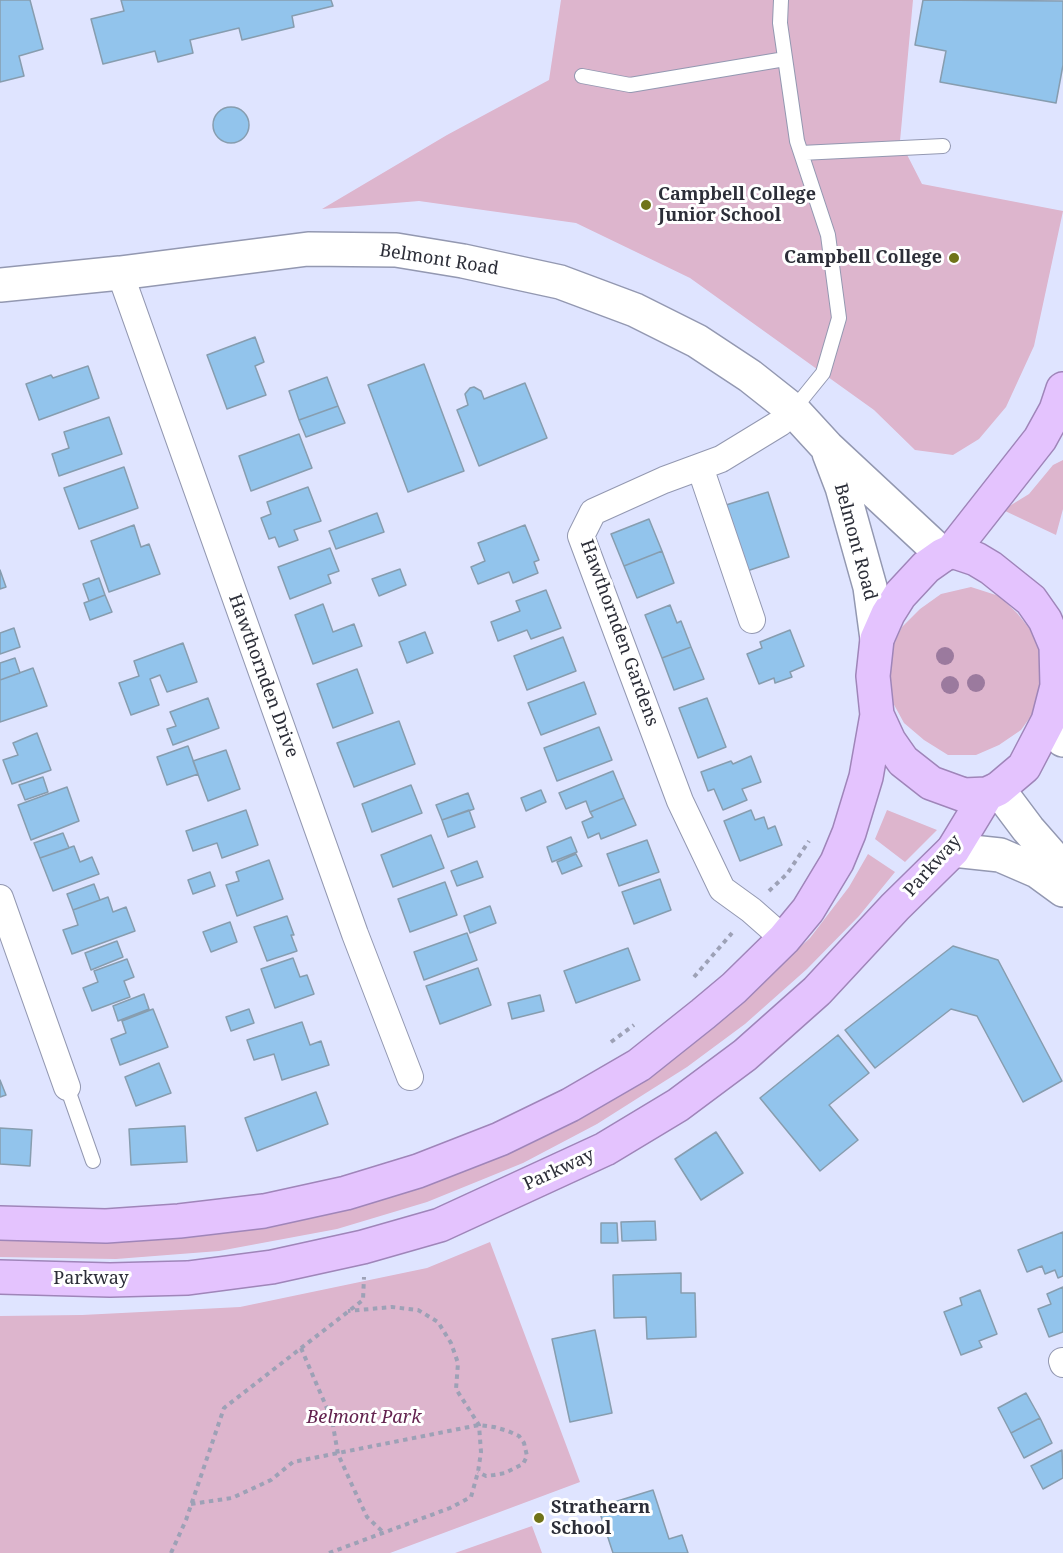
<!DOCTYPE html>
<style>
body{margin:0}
canvas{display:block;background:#dfe4ff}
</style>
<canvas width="1063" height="1553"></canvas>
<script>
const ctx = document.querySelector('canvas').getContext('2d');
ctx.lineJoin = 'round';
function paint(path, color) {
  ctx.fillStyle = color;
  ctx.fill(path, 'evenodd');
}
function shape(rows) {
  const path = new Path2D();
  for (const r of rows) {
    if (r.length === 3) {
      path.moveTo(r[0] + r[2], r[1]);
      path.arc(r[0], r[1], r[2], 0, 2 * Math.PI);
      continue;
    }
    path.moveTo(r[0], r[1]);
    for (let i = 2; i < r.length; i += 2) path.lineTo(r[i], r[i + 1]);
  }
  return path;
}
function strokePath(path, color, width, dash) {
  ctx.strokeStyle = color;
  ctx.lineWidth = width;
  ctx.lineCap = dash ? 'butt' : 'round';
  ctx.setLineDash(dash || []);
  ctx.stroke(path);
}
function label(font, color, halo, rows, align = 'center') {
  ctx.font = font + ' "Noto Serif",serif';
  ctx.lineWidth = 6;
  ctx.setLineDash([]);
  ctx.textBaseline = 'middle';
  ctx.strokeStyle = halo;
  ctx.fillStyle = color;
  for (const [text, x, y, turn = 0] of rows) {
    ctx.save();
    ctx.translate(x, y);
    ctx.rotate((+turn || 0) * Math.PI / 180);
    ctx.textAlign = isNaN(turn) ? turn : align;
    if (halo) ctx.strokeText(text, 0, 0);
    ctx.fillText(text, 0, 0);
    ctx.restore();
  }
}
paint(shape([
 [561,0,913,0,900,141,922,184,1063,211,1034,346,1006,407,979,439,953,455,915,450,874,410,690,278,576,223,419,201,322,209,447,135,549,80],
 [1063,460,1063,509,1056,535,1003,510,1029,494,1053,465],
 [971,587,999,596,1017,613,1033,633,1042,658,1044,684,1036,709,1021,730,999,745,976,755,948,755,924,740,904,723,892,701,887,676,891,650,902,627,920,609,941,594],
 [887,810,937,830,905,862,875,839],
 [868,854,895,872,859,916,807,969,745,1024,687,1067,597,1124,523,1163,427,1202,337,1229,219,1251,116,1259,0,1257,0,1237,458,1172,526,1146,565,1127,664,1062,721,1020,810,938,849,887],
 [490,1242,580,1482,390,1553,0,1553,0,1316,82,1315,240,1307,427,1268],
 [532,1526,542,1553,455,1553]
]), '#ddb5cd');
const building = shape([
 [0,0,30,0,43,49,19,56,24,76,0,82,0,0],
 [121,0,331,0,333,6,292,16,294,27,242,40,239,28,190,40,193,53,158,62,155,51,103,64,91,19,124,11,121,0],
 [923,0,1063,1,1063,65,1056,103,940,82,946,51,915,45,923,0],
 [231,125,18],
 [255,337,264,362,255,366,266,395,227,409,207,355,255,337],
 [424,364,464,471,408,492,368,385,424,364],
 [88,366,99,398,39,420,26,384,51,375,53,378,88,366],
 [327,377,338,406,299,420,289,391,327,377],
 [525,383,547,438,479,466,457,410,468,405,465,394,470,388,474,387,481,391,484,399,525,383],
 [338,406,345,423,306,437,299,420,338,406],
 [109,417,122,454,59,476,52,454,69,448,64,432,109,417],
 [299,434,312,468,251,491,239,456,299,434],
 [124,467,138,508,79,529,64,488,124,467],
 [308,487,321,521,294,530,298,540,279,547,275,537,269,539,261,518,271,514,267,502,308,487],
 [768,492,789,557,747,571,726,505,768,492],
 [377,513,384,532,336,549,329,531,377,513],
 [649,519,662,551,624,566,611,534,649,519],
 [134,525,141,547,149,544,160,574,109,592,91,541,134,525],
 [525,525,539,560,534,562,538,573,513,583,509,572,478,584,471,567,485,561,478,543,525,525],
 [330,548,339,571,328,575,331,583,290,599,278,567,330,548],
 [662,551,674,583,637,598,624,566,662,551],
 [400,569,406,585,379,596,372,579,400,569],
 [0,570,6,587,0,589,0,570],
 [99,578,105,595,89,601,83,584,99,578],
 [546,590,561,628,531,639,527,630,498,641,491,622,520,611,516,601,546,590],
 [105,595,112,612,90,620,84,603,105,595],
 [323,604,333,632,354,624,362,646,313,664,295,615,323,604],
 [670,605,677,623,681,621,691,647,662,658,645,615,670,605],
 [14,628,20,647,0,654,0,633,14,628],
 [790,630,804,666,790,672,792,677,775,683,774,678,759,684,747,654,762,648,760,642,790,630],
 [425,632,433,653,407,663,399,642,425,632],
 [563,637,576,671,527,690,514,656,563,637],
 [183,643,197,682,167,692,160,675,150,679,159,705,131,715,119,683,139,676,134,661,183,643],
 [691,647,704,679,674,690,662,658,691,647],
 [15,658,20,673,0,680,0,663,15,658],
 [33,668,47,706,0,722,0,680,33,668],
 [357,669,373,713,333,728,317,684,357,669],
 [584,682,596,714,541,735,528,703,584,682],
 [208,698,219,728,173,745,167,729,176,726,170,712,208,698],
 [707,698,726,747,698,758,679,708,707,698],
 [399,721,415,764,354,787,337,743,399,721],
 [599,727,612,760,557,781,544,748,599,727],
 [37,733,51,770,12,784,3,760,18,755,13,743,37,733],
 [188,746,198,774,167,785,157,757,188,746],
 [226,750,240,789,208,801,193,761,226,750],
 [751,756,761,782,742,789,747,800,723,810,714,789,708,791,701,772,731,761,733,764,751,756],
 [613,771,624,798,590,812,586,801,566,809,559,793,613,771],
 [43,777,48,792,25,800,19,785,43,777],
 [411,785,422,813,372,832,362,804,411,785],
 [67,787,79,821,31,840,18,805,67,787],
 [541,790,546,802,526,811,521,798,541,790],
 [468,793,474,809,442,820,436,805,468,793],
 [624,798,636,825,601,839,599,833,588,838,582,822,593,817,590,812,624,798],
 [246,810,258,845,222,858,217,843,193,851,186,831,246,810],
 [469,810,475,827,448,837,442,820,469,810],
 [751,810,755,820,764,817,768,829,775,826,782,845,740,861,724,821,751,810],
 [63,833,69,848,40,858,34,843,63,833],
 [431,835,444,868,393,887,381,855,431,835],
 [571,837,577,852,552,862,547,847,571,837],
 [647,840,659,872,619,886,607,854,647,840],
 [74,846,80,862,92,857,99,874,53,891,40,858,74,846],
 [576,854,582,866,562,874,557,862,576,854],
 [269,860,283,899,237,916,226,885,239,881,236,872,269,860],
 [477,861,483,877,457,886,451,871,477,861],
 [210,872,215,886,193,894,188,880,210,872],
 [660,879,671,910,634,924,622,892,660,879],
 [445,882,457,915,410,932,398,899,445,882],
 [94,884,100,900,73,910,67,894,94,884],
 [108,897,113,912,126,907,135,931,72,954,63,930,78,925,73,910,108,897],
 [490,906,496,923,470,933,464,916,490,906],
 [287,916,294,935,291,935,297,951,267,961,254,927,287,916],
 [230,922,237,942,211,952,203,932,230,922],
 [467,933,477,960,424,980,414,952,467,933],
 [117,941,123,957,91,970,85,953,117,941],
 [953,946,998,960,1062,1081,1023,1102,977,1016,951,1009,875,1068,845,1030,953,946],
 [628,948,640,980,576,1003,564,971,628,948],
 [293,958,300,977,307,975,314,994,275,1008,261,969,293,958],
 [127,959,134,977,124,981,130,997,92,1011,83,988,98,982,94,971,127,959],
 [478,968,491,1005,440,1024,426,986,478,968],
 [144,994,149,1009,118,1021,113,1006,144,994],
 [540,995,544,1011,512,1019,508,1003,540,995],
 [153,1009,168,1047,120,1065,111,1039,126,1033,122,1021,153,1009],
 [249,1009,254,1023,231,1031,226,1017,249,1009],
 [302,1022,310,1045,321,1041,329,1065,282,1080,274,1054,254,1060,247,1040,302,1022],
 [838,1035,869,1073,829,1105,858,1140,820,1171,760,1098,838,1035],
 [159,1063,171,1093,136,1106,125,1077,159,1063],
 [0,1080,6,1095,0,1097,0,1080],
 [316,1092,328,1124,257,1151,245,1118,316,1092],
 [185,1126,187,1162,131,1165,129,1129,185,1126],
 [0,1128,32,1130,30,1166,0,1164,0,1128],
 [716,1132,743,1173,701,1200,675,1159,716,1132],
 [655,1221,656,1240,622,1241,621,1222,655,1221],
 [601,1223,617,1223,618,1243,601,1243,601,1223],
 [1063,1232,1063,1276,1058,1278,1055,1270,1045,1274,1042,1266,1027,1272,1018,1250,1063,1232],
 [681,1273,681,1293,695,1293,696,1337,647,1339,646,1317,614,1318,613,1275,681,1273],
 [1063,1287,1063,1332,1049,1337,1038,1309,1051,1304,1047,1294,1063,1287],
 [980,1290,997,1334,979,1341,982,1347,961,1355,944,1312,962,1305,960,1298,980,1290],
 [595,1330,612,1413,570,1422,552,1339,595,1330],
 [1026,1393,1040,1418,1011,1433,998,1408,1026,1393],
 [1040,1418,1052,1443,1024,1458,1011,1433,1040,1418],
 [1062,1450,1063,1478,1043,1489,1031,1466,1062,1450],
 [653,1490,669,1539,682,1535,688,1553,613,1553,598,1507,653,1490]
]);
paint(building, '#92c4ec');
strokePath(building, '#879daf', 1.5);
const service = shape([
 [781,0,780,23,797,141,828,235,839,318,823,373,793,410],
 [582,76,630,85,785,59],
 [801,153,943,146],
 [67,1087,93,1161]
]);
const minor = shape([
 [120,273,355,934,410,1077],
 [700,467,752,620],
 [0,898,67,1087],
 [784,939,751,910,722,889,680,801,581,536,593,512,664,480,721,459,780,423,793,410],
 [1062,1361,1063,1364]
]);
const secondary = shape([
 [0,285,120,273,308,249,396,250,463,261,560,282,635,310,697,341,750,376,793,410,827,447,943,555],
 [829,453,842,487,870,587,877,639],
 [1053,704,1063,740],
 [998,789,1028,829,1063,869],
 [953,850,1000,855,1037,871,1063,890]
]);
const trunk = shape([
 [952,551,976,559,991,568,1031,600,1045,620,1056,646,1057,686,1048,721,1024,767,998,789,987,794,964,795,931,783,903,761,889,741,877,715,873,676,877,639,888,614,900,595,926,567,943,555,952,551],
 [952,551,1040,439,1056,410,1063,389],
 [0,1223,106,1226,179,1221,264,1211,346,1193,418,1171,500,1139,570,1105,639,1065,703,1014,734,988,784,939,808,910,837,862,849,833,866,777,877,715],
 [0,1277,110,1280,188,1278,272,1267,363,1247,440,1225,605,1149,678,1105,745,1055,817,991,895,907,953,850,987,794]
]);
strokePath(service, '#9398b1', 16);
strokePath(minor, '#9398b1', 28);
strokePath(secondary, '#9398b1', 36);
strokePath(trunk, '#9f85b9', 36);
strokePath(shape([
 [769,891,787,874,809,841],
 [694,977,732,933],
 [611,1042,634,1025],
 [301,1348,332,1420,338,1454,352,1485,367,1517,384,1533],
 [191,1504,232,1498,271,1480,293,1462,479,1425,494,1427,508,1431,519,1436,524,1443,527,1456,523,1464,505,1473,494,1475,486,1476,478,1472],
 [171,1553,186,1520,224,1408,363,1300,364,1277],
 [329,1553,450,1508,471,1497,478,1472,481,1452,479,1425,456,1389,458,1363,451,1343,438,1322,418,1310,392,1307,348,1311]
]), '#9da1b6', 4, [4.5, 4.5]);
strokePath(service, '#fff', 14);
strokePath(minor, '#fff', 26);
strokePath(secondary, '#fff', 33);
strokePath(trunk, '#e4c3fe', 33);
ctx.fillStyle = '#9b7a9e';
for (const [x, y] of [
 [945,656],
 [976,683],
 [950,685]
]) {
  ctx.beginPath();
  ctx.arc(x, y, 9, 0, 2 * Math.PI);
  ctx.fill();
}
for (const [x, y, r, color] of [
 [646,205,6,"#707319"],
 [954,258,6,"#707319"],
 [539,1518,6,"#707319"]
]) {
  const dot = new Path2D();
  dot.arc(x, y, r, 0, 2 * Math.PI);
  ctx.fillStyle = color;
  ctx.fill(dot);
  strokePath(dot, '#fff', 2);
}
label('bold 18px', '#2c2e38', '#fff', [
 ["Campbell College",658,195],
 ["Junior School",658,216],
 ["Campbell College",942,258,"right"],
 ["Strathearn",551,1508],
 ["School",551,1529]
], 'left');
label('18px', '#2c2e38', '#fff', [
 ["Belmont Road",439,260,9],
 ["Belmont Road",855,542,75],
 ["Hawthornden Gardens",619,633,70],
 ["Hawthornden Drive",263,676,70],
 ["Parkway",933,866,-48],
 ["Parkway",559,1170,-25],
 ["Parkway",91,1279]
]);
label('italic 18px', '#63234f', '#fff', [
 ["Belmont Park",364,1418]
]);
</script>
